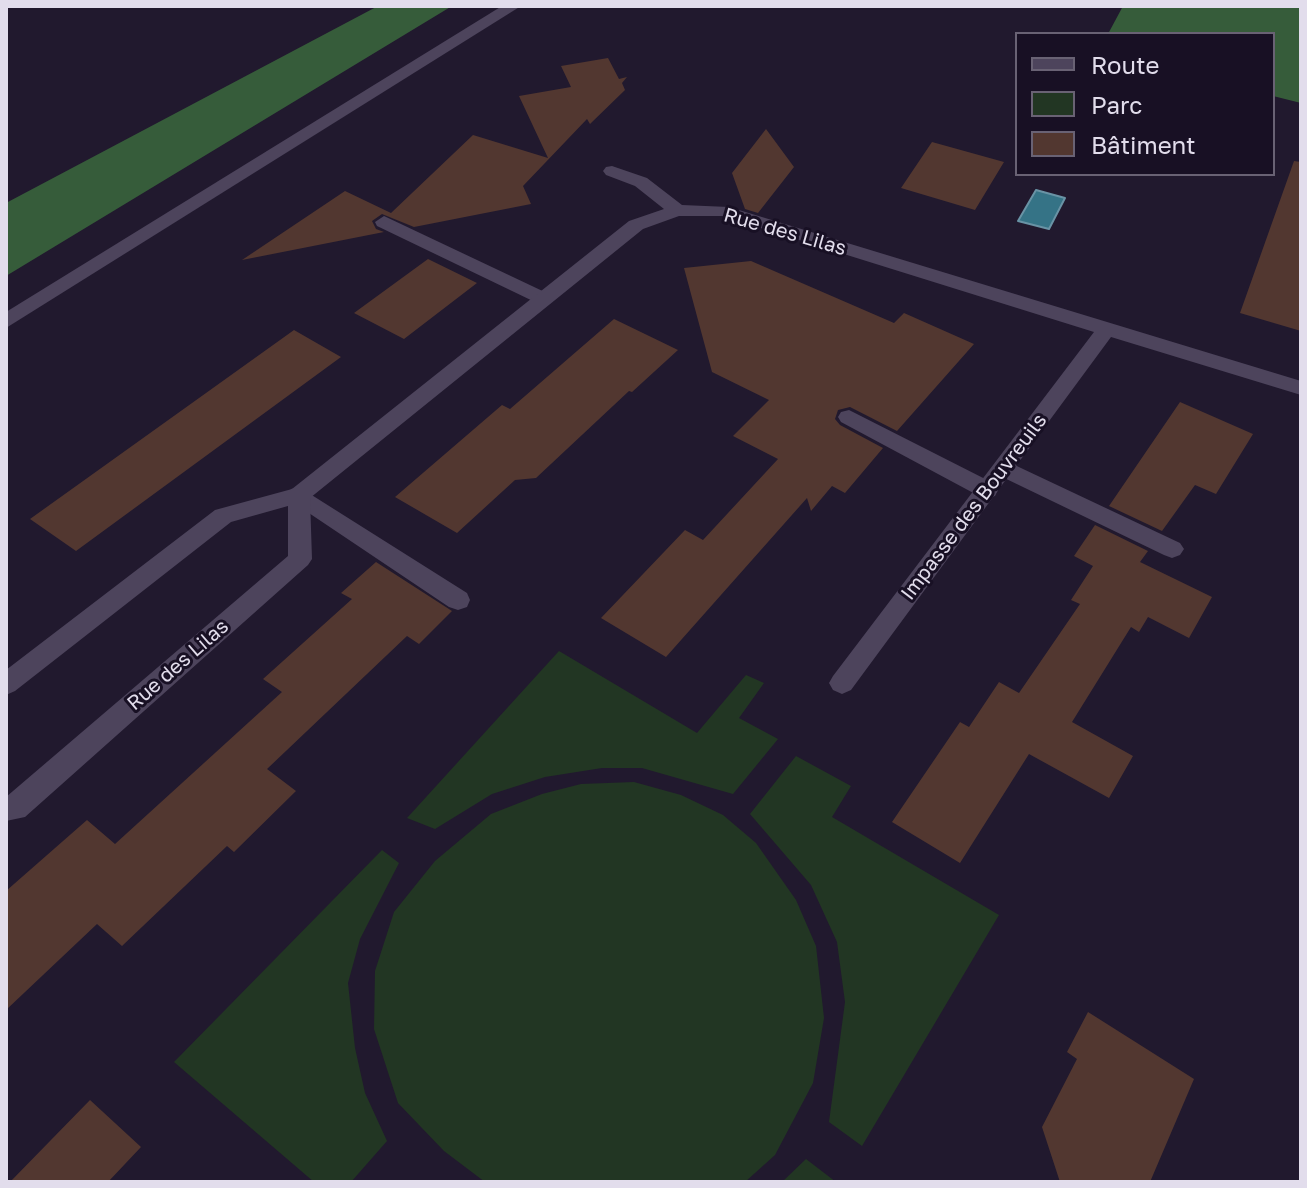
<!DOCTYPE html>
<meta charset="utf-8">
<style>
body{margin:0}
#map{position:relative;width:1307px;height:1188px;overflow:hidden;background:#21192e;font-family:"Golos Text",sans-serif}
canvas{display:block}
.frame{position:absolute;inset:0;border:8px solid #e2ddec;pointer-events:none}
.legend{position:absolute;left:1015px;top:32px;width:260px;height:144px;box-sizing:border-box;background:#181024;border:2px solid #696274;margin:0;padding:10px 14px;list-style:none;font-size:24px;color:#e2ddec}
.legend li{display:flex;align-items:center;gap:16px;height:40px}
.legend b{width:40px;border:2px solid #696274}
</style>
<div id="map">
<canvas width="1307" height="1188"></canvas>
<div class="frame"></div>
<ul class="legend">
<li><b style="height:10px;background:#4d445c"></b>Route</li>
<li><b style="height:22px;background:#223623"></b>Parc</li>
<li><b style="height:22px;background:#523730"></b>Bâtiment</li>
</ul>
</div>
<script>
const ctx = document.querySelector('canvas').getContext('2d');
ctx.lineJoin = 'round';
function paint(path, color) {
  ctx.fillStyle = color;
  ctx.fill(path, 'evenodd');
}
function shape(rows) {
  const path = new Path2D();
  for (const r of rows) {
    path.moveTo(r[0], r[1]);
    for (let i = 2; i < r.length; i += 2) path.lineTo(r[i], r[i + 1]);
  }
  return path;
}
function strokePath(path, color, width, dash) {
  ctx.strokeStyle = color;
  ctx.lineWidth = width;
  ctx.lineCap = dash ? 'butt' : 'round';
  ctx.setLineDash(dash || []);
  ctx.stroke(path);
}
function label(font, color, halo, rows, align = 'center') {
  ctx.font = font + ' "Golos Text",sans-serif';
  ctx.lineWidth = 6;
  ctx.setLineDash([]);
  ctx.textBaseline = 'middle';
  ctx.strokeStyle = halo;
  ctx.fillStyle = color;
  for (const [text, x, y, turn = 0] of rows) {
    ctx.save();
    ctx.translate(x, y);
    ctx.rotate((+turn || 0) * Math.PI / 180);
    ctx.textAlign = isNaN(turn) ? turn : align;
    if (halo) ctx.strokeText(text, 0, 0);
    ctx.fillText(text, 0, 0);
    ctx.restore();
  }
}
paint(shape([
 [559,651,697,733,746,675,764,683,739,718,778,739,733,794,642,768,602,768,545,777,492,794,435,829,407,818],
 [796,756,851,786,832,817,999,915,862,1146,829,1122,845,1002,837,942,811,885,750,814],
 [634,782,681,795,723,815,756,843,796,900,816,946,824,1018,813,1083,775,1155,745,1182,485,1182,444,1151,398,1103,374,1029,375,971,394,912,435,861,491,814,542,794,581,784],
 [382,850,399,863,360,939,348,983,355,1048,365,1093,387,1141,351,1182,314,1182,174,1062],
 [806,1159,836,1182,782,1182]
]), '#223623');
paint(shape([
 [378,6,452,6,6,276,6,203],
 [1123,6,1301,6,1301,103,1273,96,1273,34,1108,34]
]), '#365c3a');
const water = shape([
 [1036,190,1065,198,1049,229,1018,221,1036,190]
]);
paint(water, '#357386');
strokePath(water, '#6993a5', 2);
paint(shape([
 [608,58,619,79,627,77,622,83,625,90,590,124,587,119,523,186,531,204,414,227,382,214,372,221,376,229,384,232,242,260,345,191,391,213,473,135,548,158,519,96,571,87,561,66],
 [766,129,794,167,758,213,745,209,732,173],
 [932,142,1004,162,975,210,901,188],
 [1294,161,1301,162,1301,331,1240,313],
 [428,259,477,283,404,339,354,313],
 [751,261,894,323,904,313,974,344,897,431,850,407,838,410,835,419,840,425,883,448,845,493,832,486,811,511,807,498,666,657,601,618,685,530,703,540,778,459,733,436,769,400,712,372,684,268],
 [614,319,678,350,632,392,629,391,536,478,515,480,457,533,395,497,502,405,510,409],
 [294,330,341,357,76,551,30,519],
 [1180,402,1253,434,1216,494,1195,485,1162,531,1109,506],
 [1095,525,1148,551,1140,562,1212,597,1189,638,1148,617,1139,632,1131,627,1072,722,1133,756,1109,798,1029,754,960,863,892,822,960,722,969,727,999,682,1019,693,1080,604,1071,600,1093,566,1074,556],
 [376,562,452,611,419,644,407,636,267,769,296,791,234,852,227,846,122,946,97,924,6,1010,6,891,87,820,115,844,282,692,263,679,352,599,341,593],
 [1088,1012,1194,1079,1150,1182,1060,1182,1042,1127,1077,1059,1067,1052],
 [90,1100,141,1147,108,1182,10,1182]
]), '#523730');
paint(shape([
 [384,216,551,295,554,299,544,305,537,303,377,226,375,222,384,216],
 [849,410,995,484,998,490,995,496,987,498,979,496,841,422,838,417,841,412,849,410],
 [1004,460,1180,543,1184,549,1180,555,1172,558,1164,555,996,474,993,468,996,462,1004,460],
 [299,487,467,593,470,600,467,607,458,610,449,607,291,501,288,495,291,489,299,487]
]), '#4d445c');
paint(shape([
 [612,166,647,178,682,205,729,207,1301,381,1301,395,1111,337,851,690,842,694,833,690,829,683,833,676,1094,332,722,216,679,216,643,229,310,498,312,559,308,565,25,817,6,821,6,797,288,556,288,506,231,522,15,691,6,695,6,670,215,510,292,489,629,221,664,209,635,186,606,175,603,171,606,167,612,166]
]), '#4d445c');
paint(shape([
 [502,6,521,6,6,328,6,312,502,6]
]), '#4d445c');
label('20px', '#e2ddec', '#181024', [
 ["Rue des Lilas",785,232,16],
 ["Impasse des Bouvreuils",974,507,-53],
 ["Rue des Lilas",178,665,-41]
]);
</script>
